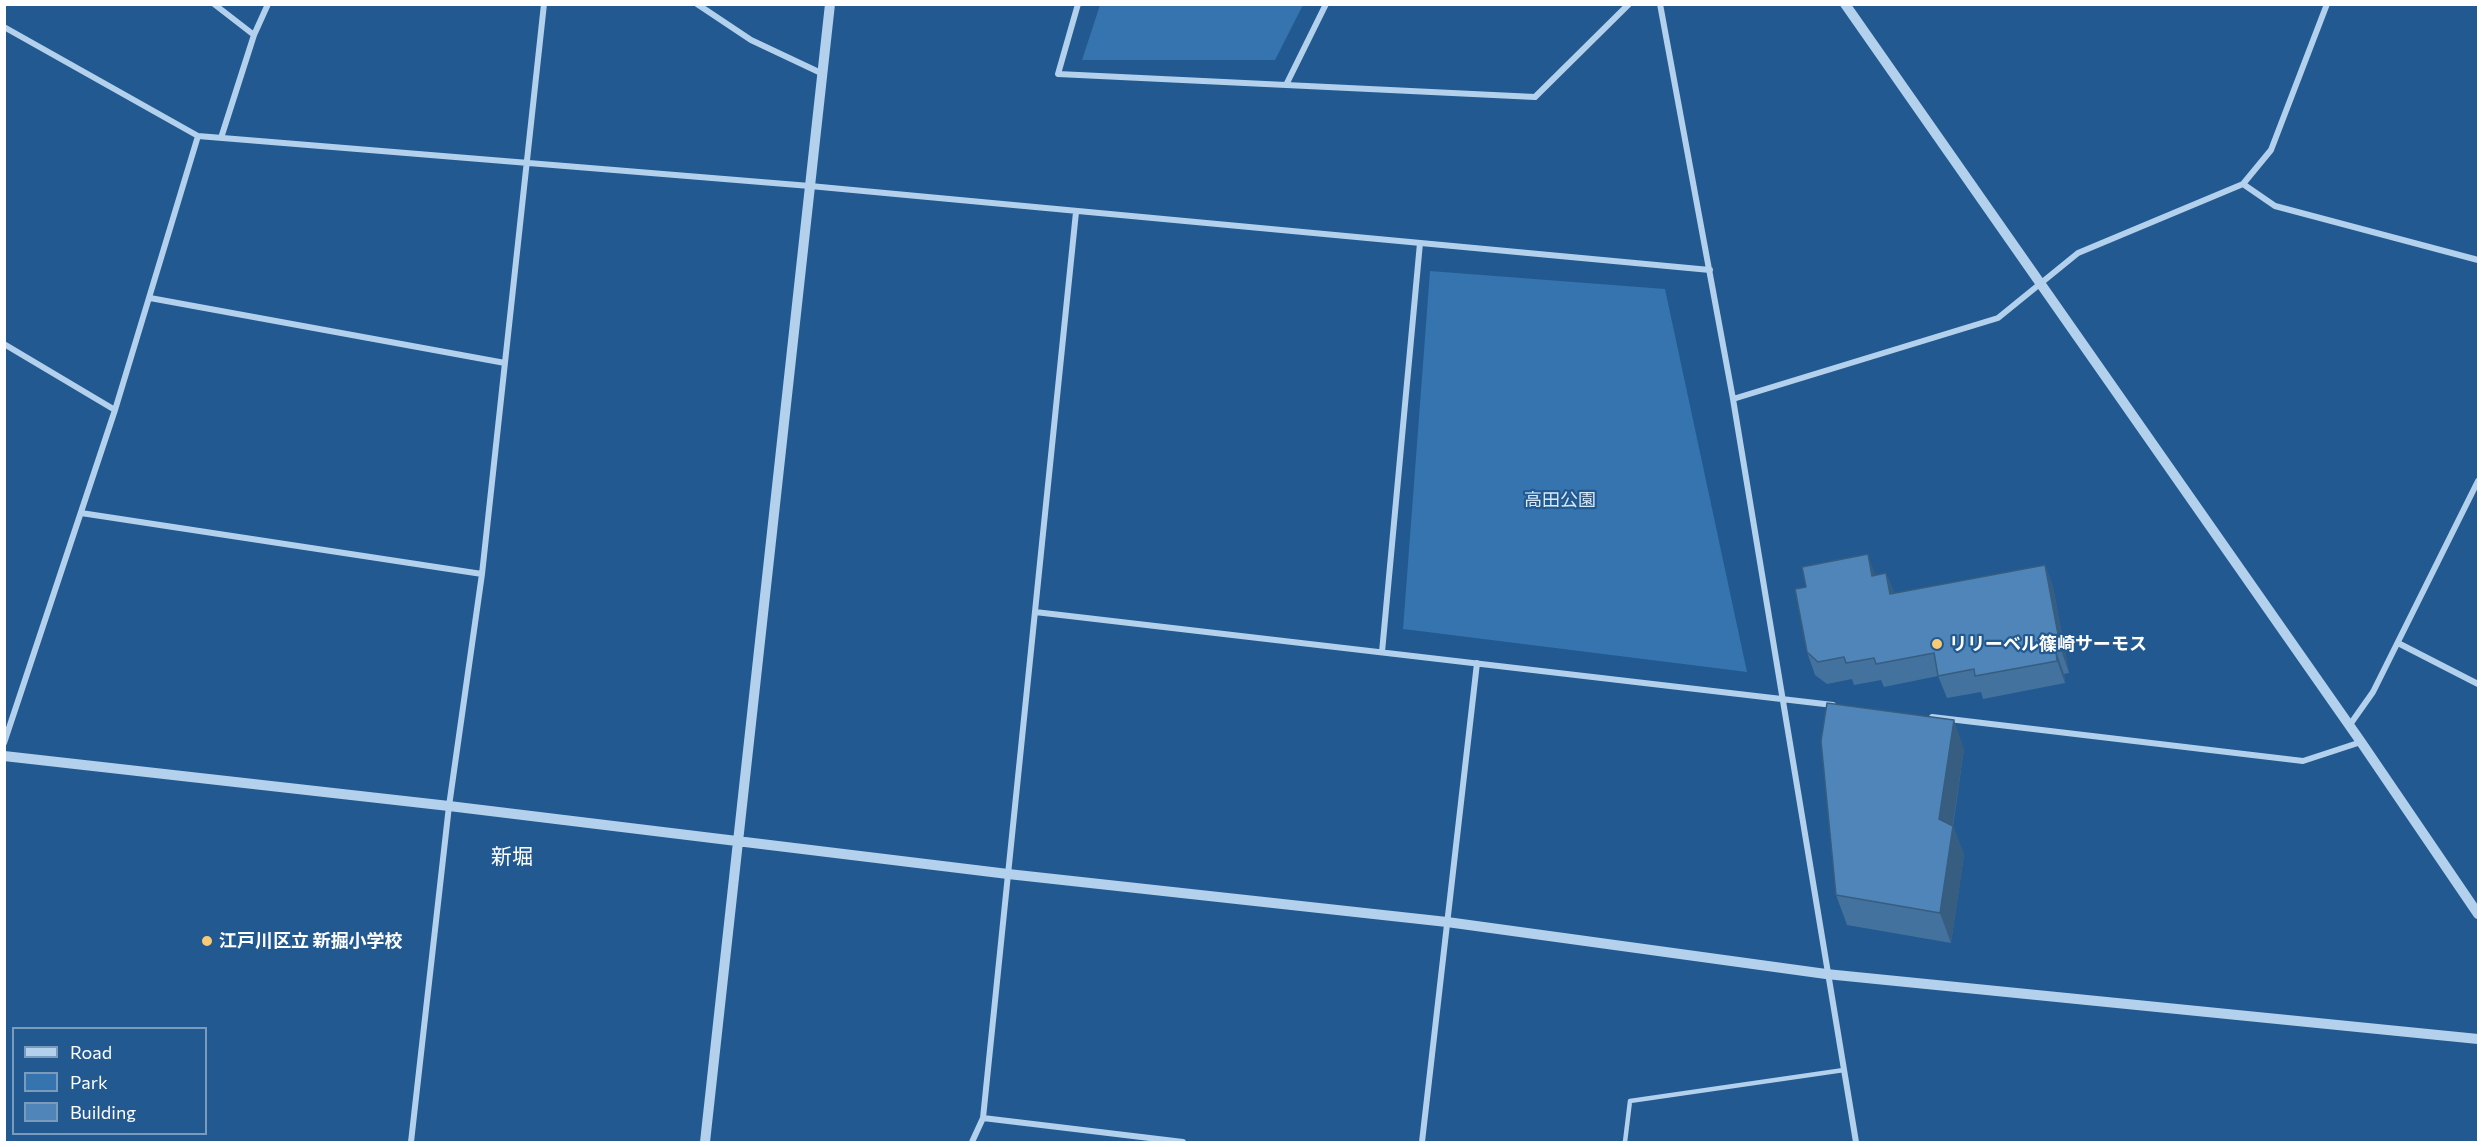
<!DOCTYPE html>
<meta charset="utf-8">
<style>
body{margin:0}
#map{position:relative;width:2483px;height:1147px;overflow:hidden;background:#225990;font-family:Commissioner,sans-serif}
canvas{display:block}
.frame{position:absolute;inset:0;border:6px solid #fff;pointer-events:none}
.legend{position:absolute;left:12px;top:1027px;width:195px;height:108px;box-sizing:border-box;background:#225990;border:2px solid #7a9bbc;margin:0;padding:8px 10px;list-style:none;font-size:18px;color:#fff}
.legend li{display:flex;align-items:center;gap:12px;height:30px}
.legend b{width:30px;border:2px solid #7a9bbc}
</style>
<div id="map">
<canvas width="2483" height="1147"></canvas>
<div class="frame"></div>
<ul class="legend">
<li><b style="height:8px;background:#b3d1ec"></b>Road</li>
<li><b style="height:16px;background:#3574ae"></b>Park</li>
<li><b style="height:16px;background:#4f85b8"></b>Building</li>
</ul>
</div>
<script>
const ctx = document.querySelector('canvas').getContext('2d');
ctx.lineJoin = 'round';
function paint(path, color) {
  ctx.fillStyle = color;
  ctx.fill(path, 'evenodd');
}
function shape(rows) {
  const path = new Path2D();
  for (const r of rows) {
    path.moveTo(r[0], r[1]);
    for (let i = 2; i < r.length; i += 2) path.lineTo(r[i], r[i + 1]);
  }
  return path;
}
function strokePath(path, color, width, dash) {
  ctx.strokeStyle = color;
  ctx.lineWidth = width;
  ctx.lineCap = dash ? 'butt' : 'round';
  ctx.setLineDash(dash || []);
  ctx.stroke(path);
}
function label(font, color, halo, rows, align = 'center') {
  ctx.font = font + ' Commissioner,"Noto Sans JP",sans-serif';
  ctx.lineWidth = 4.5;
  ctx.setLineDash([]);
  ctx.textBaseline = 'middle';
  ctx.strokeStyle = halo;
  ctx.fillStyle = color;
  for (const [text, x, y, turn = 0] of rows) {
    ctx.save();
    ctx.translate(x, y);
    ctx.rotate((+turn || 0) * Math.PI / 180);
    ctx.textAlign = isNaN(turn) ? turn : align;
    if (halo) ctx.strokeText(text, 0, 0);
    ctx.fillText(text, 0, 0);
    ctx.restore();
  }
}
paint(shape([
 [1100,5,1100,4,1303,5,1275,60,1082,60],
 [1430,271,1665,289,1747,672,1403,629]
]), '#3574ae');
strokePath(shape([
 [1625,1142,1630,1101,1844,1070]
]), '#b3d1ec', 4.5);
strokePath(shape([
 [214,4,254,35],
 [697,4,751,40,821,73],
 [1078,4,1058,74,1535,97,1629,4],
 [1660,4,1733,399,1856,1142],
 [4,27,198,136,810,186,1710,270],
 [1287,83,1326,4],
 [221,138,254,35,268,4],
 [2243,184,2275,206,2478,260],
 [150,298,505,363],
 [4,344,115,410],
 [1733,399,1998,318,2078,253,2243,184,2271,150,2327,4],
 [81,513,482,574],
 [1035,612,1833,705],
 [2398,643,2478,684],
 [1382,652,1420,243],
 [1932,717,2303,761,2361,742],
 [2349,726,2373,692,2478,481],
 [4,743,115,410,198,136],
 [983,1118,1183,1142],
 [411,1142,449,806,482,574,544,4],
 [972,1142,983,1118,1076,212],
 [1422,1142,1477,663]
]), '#b3d1ec', 6);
strokePath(shape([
 [1845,4,2361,742,2478,914],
 [4,756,449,806,1008,874,1447,922,1826,974,2478,1039],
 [705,1142,830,4]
]), '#b3d1ec', 10);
paint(shape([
 [2045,565,2053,587,2069,673,2064,674,2065,683,1983,699,1981,692,1947,698,1938,676,1884,687,1881,680,1854,685,1852,679,1827,684,1815,675,1807,652,1806,587,1886,573,1894,593],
 [1964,749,1953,826,1964,855,1951,943,1847,925,1836,895]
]), '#44729e');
paint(shape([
 [1868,554,1876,577,1872,576],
 [2045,565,2053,587,2069,673,2061,650],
 [1886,573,1895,596,1890,594],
 [2056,651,2064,674,2065,683,2057,661],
 [1954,720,1964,749,1949,849,1939,819],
 [1953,826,1964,855,1951,943,1940,913]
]), '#375d81');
const building = shape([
 [1868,554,1872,576,1886,573,1890,594,2045,565,2061,650,2056,651,2057,661,1975,676,1974,669,1938,676,1934,653,1876,664,1874,658,1846,663,1844,657,1818,662,1807,652,1795,589,1806,587,1802,567,1868,554],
 [1827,703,1954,720,1939,819,1953,826,1940,913,1836,895,1821,741,1827,703]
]);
paint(building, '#4f85b8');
strokePath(building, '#375d81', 1.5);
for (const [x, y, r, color] of [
 [1937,644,6,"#f9ca74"],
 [207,941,6,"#f9ca74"]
]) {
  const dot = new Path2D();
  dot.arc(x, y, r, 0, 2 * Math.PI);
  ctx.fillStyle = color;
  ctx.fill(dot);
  strokePath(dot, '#225990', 2);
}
label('18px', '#d8e9f9', '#225990', [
 ["高田公園",1560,500]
]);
label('bold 18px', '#fff', '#225990', [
 ["リリーベル篠崎サーモス",1949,644],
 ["江戸川区立 新掘小学校",219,941]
], 'left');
label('21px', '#fff', '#225990', [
 ["新堀",512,857]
]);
</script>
